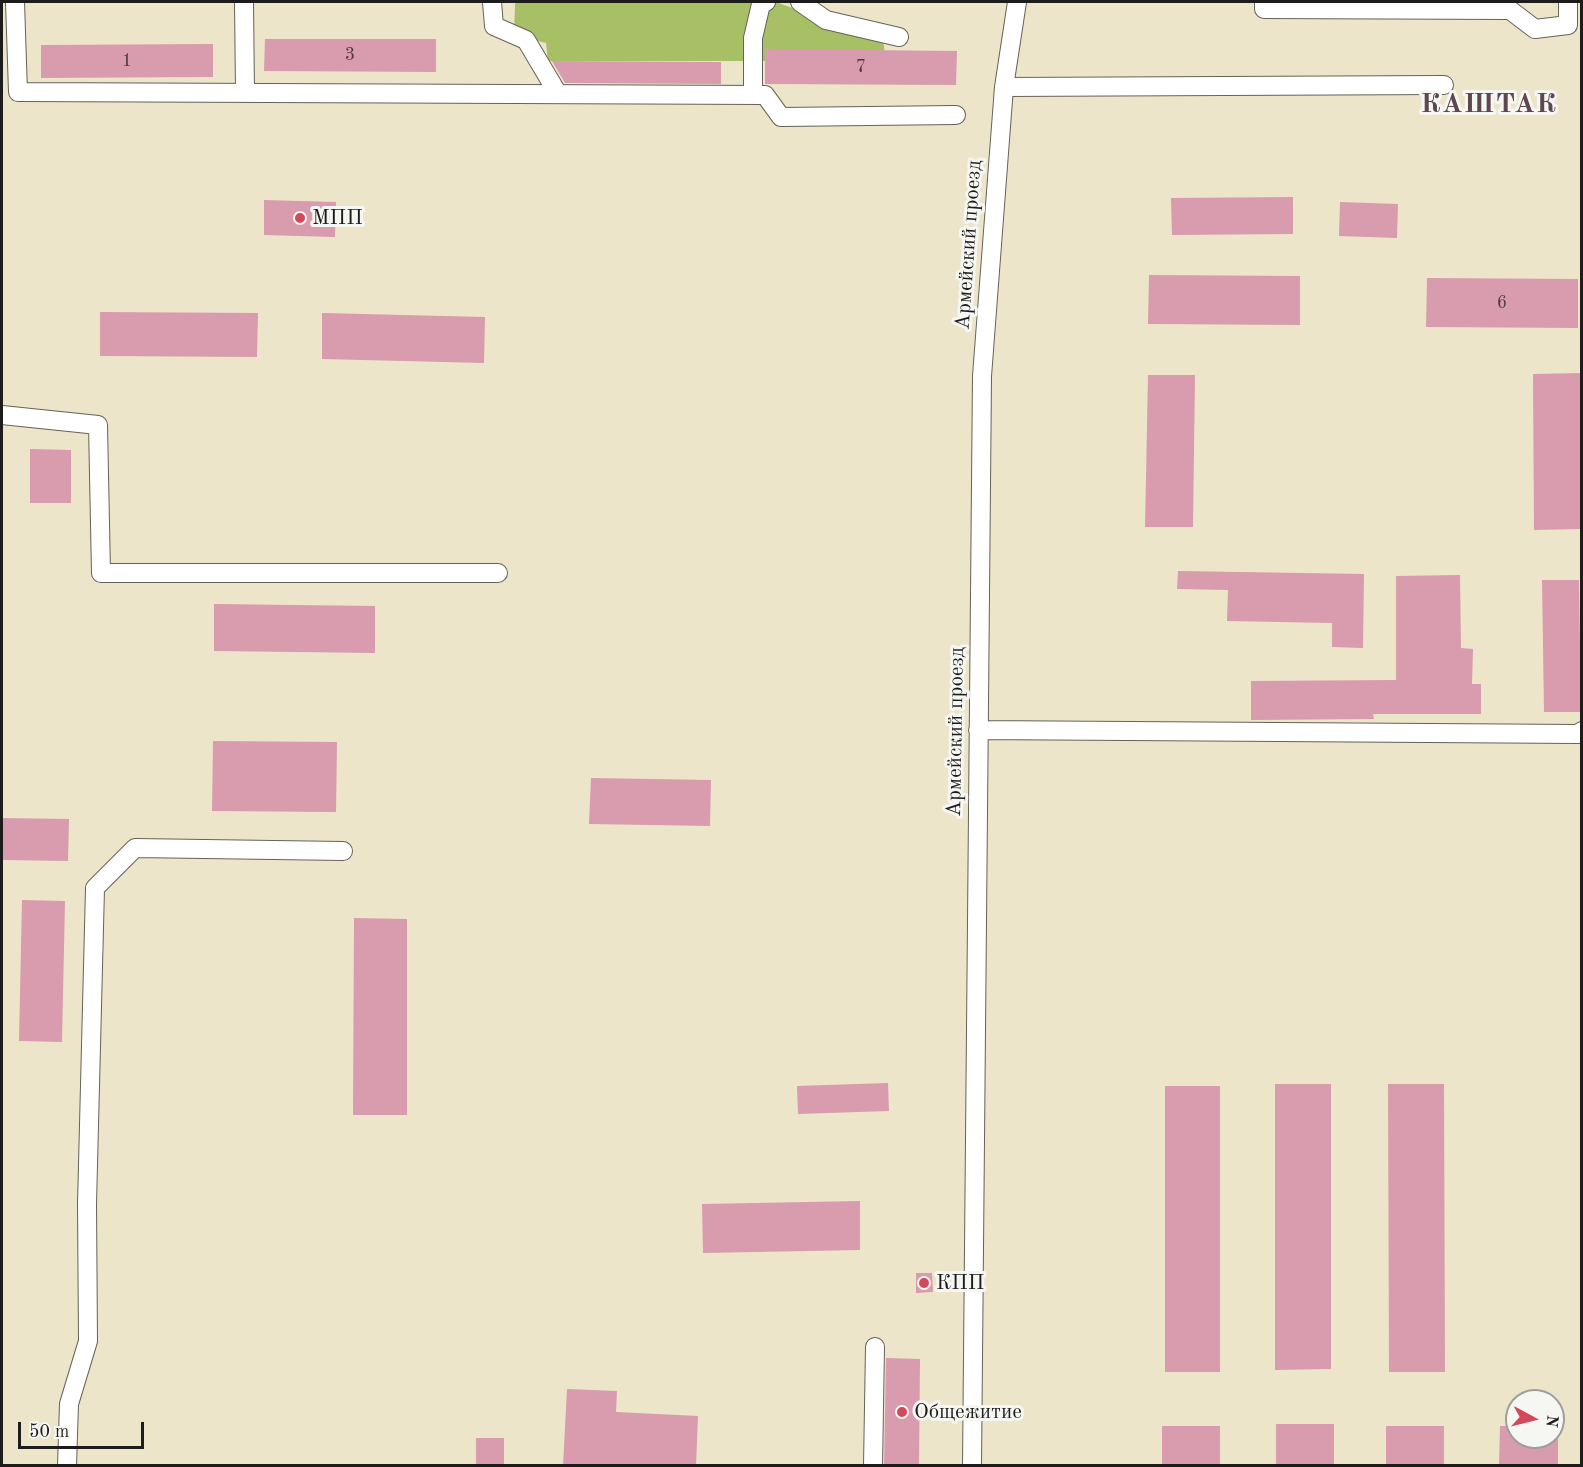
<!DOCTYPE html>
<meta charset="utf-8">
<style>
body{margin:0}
#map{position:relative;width:1583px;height:1467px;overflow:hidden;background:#ece5c9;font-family:"Old Standard TT",serif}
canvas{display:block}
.frame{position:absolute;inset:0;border:3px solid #1c1c1c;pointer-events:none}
.north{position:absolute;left:1505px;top:1389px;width:60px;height:60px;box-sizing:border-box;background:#f6f6f2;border:2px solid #9f9f9c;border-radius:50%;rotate:97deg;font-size:16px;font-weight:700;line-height:24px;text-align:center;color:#1c1c1c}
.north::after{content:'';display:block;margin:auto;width:21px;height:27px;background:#d1495b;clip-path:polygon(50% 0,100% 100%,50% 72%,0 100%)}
.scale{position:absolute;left:18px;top:1422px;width:126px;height:27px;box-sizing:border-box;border:3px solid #1c1c1c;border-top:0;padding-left:8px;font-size:18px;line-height:21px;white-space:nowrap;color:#1c1c1c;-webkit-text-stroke:4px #f6f6f2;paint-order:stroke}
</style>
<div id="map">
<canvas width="1583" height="1467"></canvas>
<div class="frame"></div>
<div class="north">N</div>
<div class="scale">50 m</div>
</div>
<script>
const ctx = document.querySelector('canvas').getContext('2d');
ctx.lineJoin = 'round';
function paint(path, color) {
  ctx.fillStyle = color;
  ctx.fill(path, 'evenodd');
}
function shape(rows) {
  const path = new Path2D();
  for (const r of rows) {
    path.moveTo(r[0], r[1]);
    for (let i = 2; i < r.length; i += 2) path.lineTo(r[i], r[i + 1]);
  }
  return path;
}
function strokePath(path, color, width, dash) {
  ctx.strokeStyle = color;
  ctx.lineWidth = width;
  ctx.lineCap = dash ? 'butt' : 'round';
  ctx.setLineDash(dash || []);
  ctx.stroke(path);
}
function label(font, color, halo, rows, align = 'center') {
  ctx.font = font + ' "Old Standard TT",serif';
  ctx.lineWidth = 6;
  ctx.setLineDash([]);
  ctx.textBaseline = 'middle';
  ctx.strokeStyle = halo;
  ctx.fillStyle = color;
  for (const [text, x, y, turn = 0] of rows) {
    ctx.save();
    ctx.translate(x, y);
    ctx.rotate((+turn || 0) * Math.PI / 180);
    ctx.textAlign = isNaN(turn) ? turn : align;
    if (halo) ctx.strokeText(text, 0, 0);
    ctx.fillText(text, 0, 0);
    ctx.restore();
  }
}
paint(shape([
 [517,2,776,2,795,9,823,27,883,40,886,61,548,61,546,43,514,35,515,4]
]), '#a8c065');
paint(shape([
 [265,39,436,39,436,72,264,71],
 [213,44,213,77,41,78,41,45],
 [765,49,957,51,956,85,765,84],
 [552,61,721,62,721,84,565,83],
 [1293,197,1293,234,1172,235,1171,198],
 [264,200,336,202,335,237,264,235],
 [1340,202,1398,204,1397,238,1339,236],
 [1149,275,1300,276,1300,325,1148,324],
 [1427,278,1578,279,1578,328,1426,327],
 [100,312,258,313,257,357,100,356],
 [322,313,485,317,484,363,322,359],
 [1581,373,1581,529,1534,530,1533,374],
 [1148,375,1195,375,1193,527,1145,527],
 [30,449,71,450,71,503,30,503],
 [1178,571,1364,574,1363,648,1332,647,1332,623,1227,621,1228,590,1177,589],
 [1460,575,1461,648,1473,649,1472,684,1481,684,1481,714,1373,714,1374,719,1251,720,1251,681,1396,680,1396,576],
 [1542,580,1579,580,1581,712,1544,712],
 [214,604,375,606,375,653,214,651],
 [213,741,337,742,336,812,212,811],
 [591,778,711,780,710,826,589,824],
 [2,818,69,819,68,861,2,860],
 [22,900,65,901,62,1042,19,1041],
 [354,918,407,919,407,1115,353,1115],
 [888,1083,889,1111,798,1114,797,1086],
 [1275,1084,1331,1084,1331,1369,1275,1370],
 [1388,1084,1444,1084,1445,1372,1389,1372],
 [1165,1086,1220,1086,1220,1372,1165,1372],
 [860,1201,860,1250,703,1253,702,1204],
 [916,1273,932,1273,933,1292,916,1293],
 [886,1358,920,1359,919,1466,884,1466],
 [567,1389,617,1391,616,1412,698,1416,696,1466,563,1466],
 [1276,1424,1334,1424,1334,1466,1276,1466],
 [1162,1426,1220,1426,1220,1466,1162,1466],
 [1386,1426,1444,1426,1444,1466,1386,1466],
 [1500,1426,1517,1426,1517,1437,1558,1437,1558,1466,1499,1466],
 [476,1438,504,1438,504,1466,476,1466]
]), '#d99bae');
const minor = shape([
 [15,2,18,92,765,95,781,117,956,115],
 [244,2,245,93],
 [492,2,494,26,526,40,558,94],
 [800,2,826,20,899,37],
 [1264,2,1264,9,1510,10,1535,29,1568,25,1568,2],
 [1004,87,1444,85],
 [753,95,753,38,761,4,766,2],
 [2,415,98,425,101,573,498,573],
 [978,730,1578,734,1582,731],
 [67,1466,69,1404,88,1341,87,1204,95,888,135,848,343,851],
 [873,1466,875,1347],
 [972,1466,982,376,1004,87,1017,2]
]);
strokePath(minor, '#656259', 20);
strokePath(minor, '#fff', 18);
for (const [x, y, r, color] of [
 [300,218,6,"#d1495b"],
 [924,1283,6,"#d1495b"],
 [902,1412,6,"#d1495b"]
]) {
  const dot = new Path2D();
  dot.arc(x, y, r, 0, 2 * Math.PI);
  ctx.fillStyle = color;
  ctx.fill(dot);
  strokePath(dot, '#f6f6f2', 2);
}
label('18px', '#4b3c40', null, [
 ["3",350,55],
 ["1",127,61],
 ["7",861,67],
 ["6",1502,303]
]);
label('21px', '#1c1c1c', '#f6f6f2', [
 ["МПП",312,218],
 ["КПП",936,1283],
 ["Общежитие",914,1412]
], 'left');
label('21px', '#1c1c1c', '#f6f6f2', [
 ["Армейский проезд",969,245,-86],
 ["Армейский проезд",956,732,-89]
]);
ctx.letterSpacing = '1.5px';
label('bold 27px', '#5e484f', '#f6f6f2', [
 ["КАШТАК",1489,105]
]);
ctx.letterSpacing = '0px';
</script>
